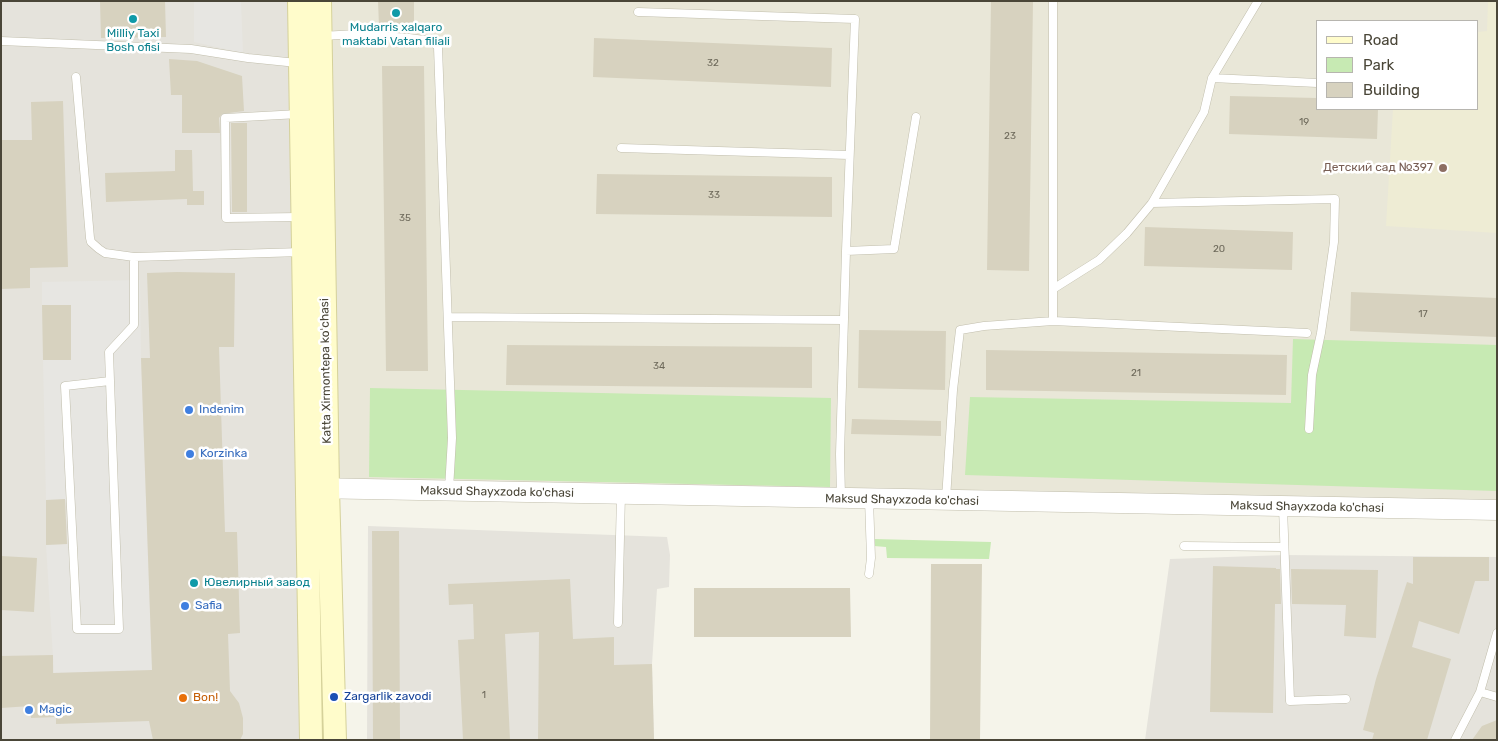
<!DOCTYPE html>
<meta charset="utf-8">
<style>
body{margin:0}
#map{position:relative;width:1498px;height:741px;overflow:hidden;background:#f5f4ea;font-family:Rubik,sans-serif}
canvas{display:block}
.frame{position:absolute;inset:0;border:2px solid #4a4638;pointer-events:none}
.legend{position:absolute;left:1316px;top:20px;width:162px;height:90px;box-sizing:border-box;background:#fff;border:1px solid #b7b5af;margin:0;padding:6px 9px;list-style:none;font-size:15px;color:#4a4638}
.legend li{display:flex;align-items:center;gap:10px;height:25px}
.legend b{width:25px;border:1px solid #b7b5af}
</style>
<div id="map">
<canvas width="1498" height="741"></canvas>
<div class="frame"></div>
<ul class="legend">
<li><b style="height:6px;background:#fffccb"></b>Road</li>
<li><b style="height:14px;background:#c7eab3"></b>Park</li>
<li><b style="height:14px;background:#d7d2bf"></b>Building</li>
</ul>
</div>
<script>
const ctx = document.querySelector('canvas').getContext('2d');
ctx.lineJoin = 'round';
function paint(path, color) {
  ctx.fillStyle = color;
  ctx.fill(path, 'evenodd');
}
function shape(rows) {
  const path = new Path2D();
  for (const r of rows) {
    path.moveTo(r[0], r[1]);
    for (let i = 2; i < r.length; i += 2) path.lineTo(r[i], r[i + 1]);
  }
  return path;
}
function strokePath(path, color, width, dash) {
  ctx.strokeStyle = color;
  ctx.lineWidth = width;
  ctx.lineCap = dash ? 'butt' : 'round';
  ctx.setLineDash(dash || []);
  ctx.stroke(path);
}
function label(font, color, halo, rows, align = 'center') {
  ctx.font = font + ' Rubik,sans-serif';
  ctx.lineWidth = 5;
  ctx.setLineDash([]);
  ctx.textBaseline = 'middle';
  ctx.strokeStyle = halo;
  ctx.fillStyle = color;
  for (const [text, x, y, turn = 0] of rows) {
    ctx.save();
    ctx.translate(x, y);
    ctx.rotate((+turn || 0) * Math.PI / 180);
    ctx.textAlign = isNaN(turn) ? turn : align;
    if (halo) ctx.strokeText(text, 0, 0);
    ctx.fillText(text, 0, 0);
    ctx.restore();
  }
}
paint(shape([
 [320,1,1497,1,1497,510,328,488],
 [1317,21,1477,21,1477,109,1317,109]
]), '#e9e7d8');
paint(shape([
 [1,1,299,1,311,740,1,740],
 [368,526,667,537,670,555,669,587,657,589,652,664,654,740,367,740],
 [1285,555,1497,557,1497,740,1145,740,1170,559]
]), '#e5e3dc');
paint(shape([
 [1488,1,1497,1,1497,233,1386,226,1393,109,1477,109,1477,32,1487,31]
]), '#eeecd4');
paint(shape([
 [1293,339,1497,345,1497,491,965,475,970,397,1291,403],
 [370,388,831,398,830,487,369,477],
 [874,539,991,542,989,559,887,558,886,547,874,546]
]), '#c7eab3');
paint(shape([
 [194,1,241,1,243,53,194,42],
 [140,280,141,358,152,670,54,673,46,545,68,544,67,500,46,500,43,360,71,359,71,305,42,305,42,282]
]), '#e7e6e2');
paint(shape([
 [100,1,165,1,166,37,101,38],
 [378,1,414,1,414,25,379,26],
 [991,1,1033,1,1029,271,987,270],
 [594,38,832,48,831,87,593,77],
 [169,59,197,61,242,76,244,111,222,114,219,118,220,133,182,133,182,95,171,95],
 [382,66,424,66,428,371,386,371],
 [1230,96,1317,98,1317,109,1378,109,1377,139,1229,134],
 [63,101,68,267,30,268,30,288,1,289,1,140,32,140,31,102],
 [231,123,247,123,247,212,232,212],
 [175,150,192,150,193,191,204,191,204,205,187,205,187,199,106,202,105,173,175,171],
 [597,174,832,177,832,217,596,214],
 [1145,227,1293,232,1292,270,1144,266],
 [177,272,235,273,234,347,219,347,225,532,237,532,240,633,228,634,230,691,239,703,243,718,243,734,240,740,153,740,149,721,56,724,56,717,31,718,30,706,1,708,1,656,53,655,53,673,152,670,141,358,150,358,147,273],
 [1351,292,1497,298,1497,337,1350,331],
 [42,305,71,305,71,360,43,360],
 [859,330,946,331,945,390,858,388],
 [507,345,812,347,812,388,506,385],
 [986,350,1287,355,1286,395,986,390],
 [852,419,941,421,941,436,851,434],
 [65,499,67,544,46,545,46,500],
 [372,531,399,531,400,740,373,740],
 [1,556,37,558,34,612,1,610],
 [1413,557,1489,557,1489,581,1475,581,1459,634,1419,621,1412,647,1451,659,1427,740,1372,740,1374,733,1363,730,1376,679,1407,582,1413,584],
 [931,564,982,564,980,740,930,740],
 [1213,566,1276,568,1276,569,1280,569,1281,604,1275,604,1273,713,1210,712],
 [1291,569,1378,570,1376,638,1344,636,1346,605,1292,604],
 [570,579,573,639,614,637,614,665,652,664,654,740,538,740,539,632,505,634,510,740,463,740,458,640,474,639,473,604,449,605,448,584],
 [694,588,850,588,851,637,694,637],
 [1497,720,1497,740,1472,740,1482,726]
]), '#d7d2bf');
const service = shape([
 [1053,1,1053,289],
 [638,12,855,19,846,251,840,454,841,497],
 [322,36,356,34,409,38,432,41,438,47,452,438,449,489],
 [1,41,191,49,248,58,297,63],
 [76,77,90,238,91,242,99,249,105,253,134,257,302,252],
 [1212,78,1317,83],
 [621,148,849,155],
 [1152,203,1335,199,1334,242,1321,333,1312,375,1309,429],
 [299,217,226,218,225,118,299,114],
 [846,251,894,249,916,117],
 [448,317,844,320],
 [1053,321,1053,289,1099,260,1127,233,1152,203,1204,112,1212,78,1258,1],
 [110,381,65,386,77,629,119,629,110,381,109,352,134,325,134,257],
 [869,499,871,558,869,574],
 [946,499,953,390,960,330,984,326,1053,321,1307,333],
 [1283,507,1290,701,1346,699],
 [1184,546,1284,547],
 [618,623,621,494],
 [1480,692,1497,697],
 [1455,740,1480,692,1497,633]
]);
const tertiary = shape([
 [311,488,1497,510]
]);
const secondary = shape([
 [299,1,311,740],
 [320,1,328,488,335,740]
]);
strokePath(service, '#c1beac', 9);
strokePath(tertiary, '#c1beac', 21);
strokePath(secondary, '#d5d19a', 24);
strokePath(service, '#fff', 8);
strokePath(tertiary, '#fff', 20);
strokePath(secondary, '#fffccb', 22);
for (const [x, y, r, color] of [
 [396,13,5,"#0f9aa8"],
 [133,19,5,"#0f9aa8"],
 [1443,168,5,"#8d6e63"],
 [189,410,5,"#3f7fe0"],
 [190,454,5,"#3f7fe0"],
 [194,583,5,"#0f9aa8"],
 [185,606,5,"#3f7fe0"],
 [334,697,5,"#1a4fb4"],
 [183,698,5,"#e8710a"],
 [29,710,5,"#3f7fe0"]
]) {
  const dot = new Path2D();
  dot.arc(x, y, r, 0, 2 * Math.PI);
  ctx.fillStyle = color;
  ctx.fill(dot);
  strokePath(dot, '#fff', 2);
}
label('10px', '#6d695a', null, [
 ["32",713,63],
 ["19",1304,122],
 ["23",1010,136],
 ["33",714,195],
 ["35",405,218],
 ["20",1219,249],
 ["17",1423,314],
 ["34",659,366],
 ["21",1136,373],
 ["1",484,695]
]);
label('12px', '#0d838f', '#fff', [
 ["Mudarris xalqaro",396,28],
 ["maktabi Vatan filiali",396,42],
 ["Milliy Taxi",133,34],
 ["Bosh ofisi",133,48],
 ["Ювелирный завод",204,583,"left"]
]);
label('12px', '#785e54', '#fff', [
 ["Детский сад №397",1433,168]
], 'right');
label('12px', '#4a4638', '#fff', [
 ["Katta Xirmontepa koʻchasi",326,371,-91],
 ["Maksud Shayxzoda ko'chasi",497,492,1],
 ["Maksud Shayxzoda ko'chasi",902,500,1],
 ["Maksud Shayxzoda ko'chasi",1307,507,1]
]);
label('12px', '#366cbe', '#fff', [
 ["Indenim",199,410],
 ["Korzinka",200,454],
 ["Safia",195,606],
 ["Magic",39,710]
], 'left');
label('12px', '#164399', '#fff', [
 ["Zargarlik zavodi",344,697]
], 'left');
label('12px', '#c56008', '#fff', [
 ["Bon!",193,698]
], 'left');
</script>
